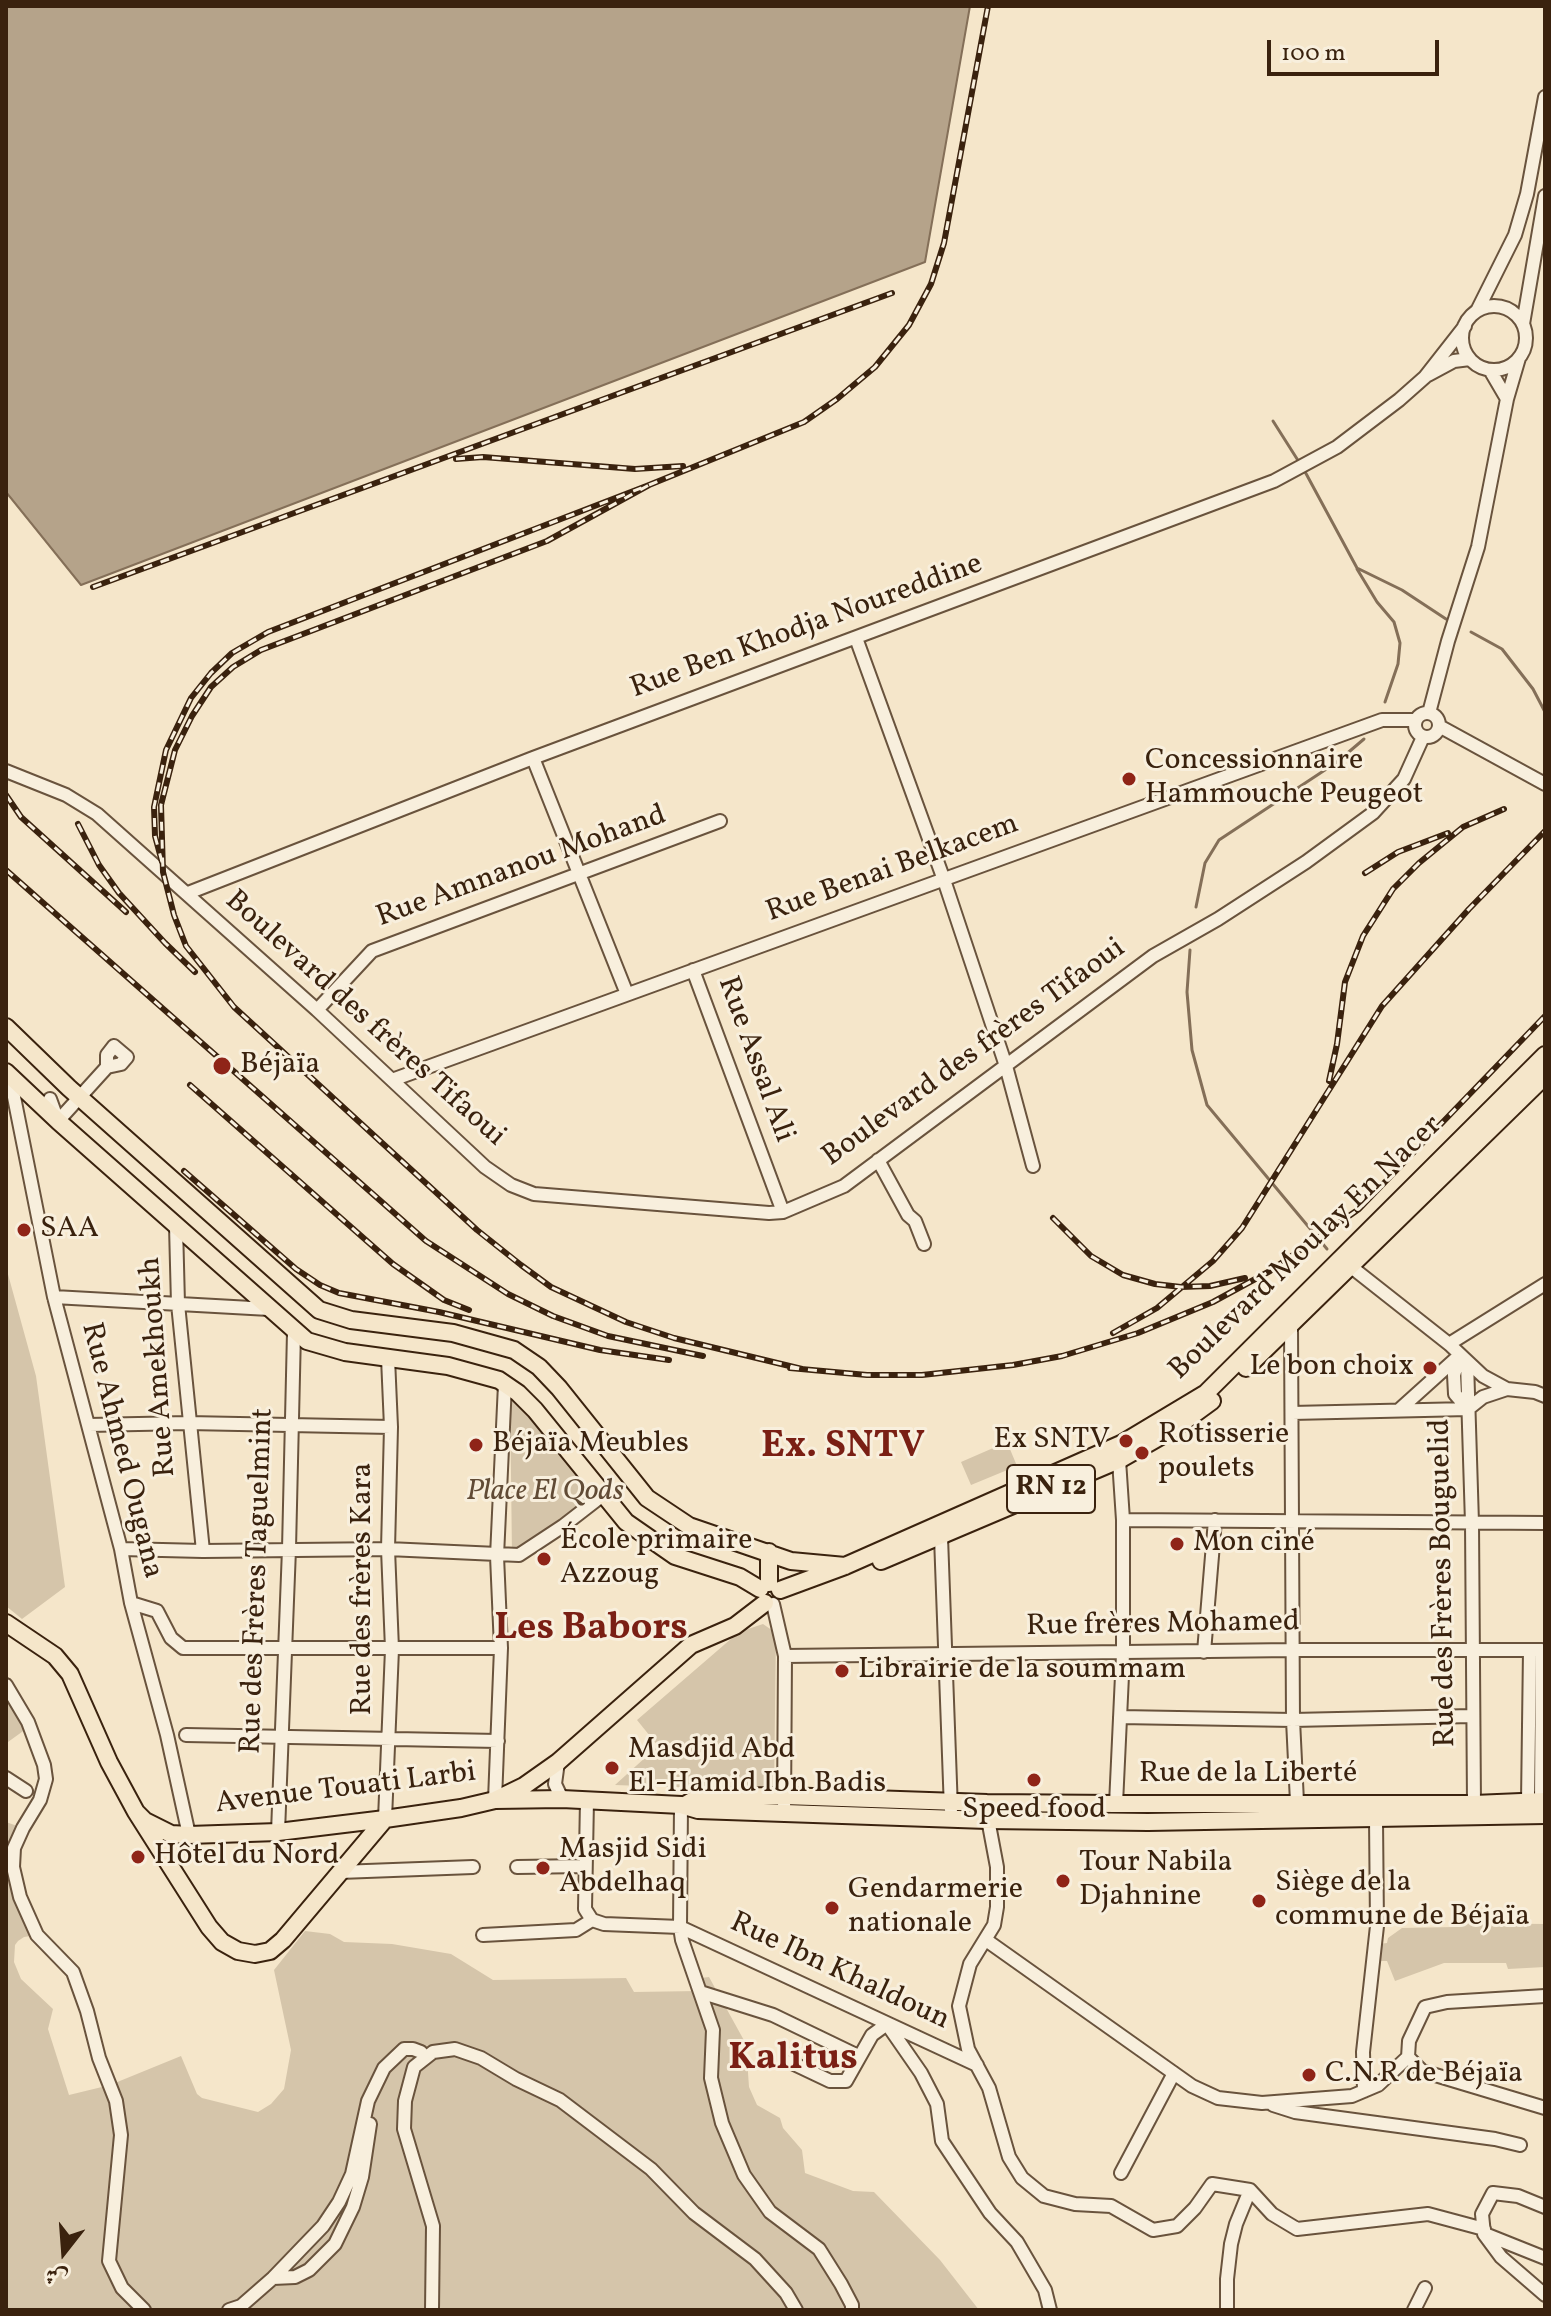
<!DOCTYPE html>
<meta charset="utf-8">
<style>
body{margin:0}
#map{position:relative;width:1551px;height:2316px;overflow:hidden;background:#f5e6ca;font-family:Vollkorn,Amiri,serif}
canvas{display:block}
.frame{position:absolute;inset:0;border:8px solid #3a220e;pointer-events:none}
.north{position:absolute;left:24px;top:2212px;width:80px;height:80px;-webkit-text-stroke:6px #f8efdd;paint-order:stroke;rotate:197deg;font-size:22px;font-weight:700;line-height:32px;text-align:center;color:#3a220e}
.north::after{content:'';display:block;margin:auto;width:28px;height:36px;background:#3a220e;clip-path:polygon(50% 0,100% 100%,50% 72%,0 100%)}
.scale{position:absolute;left:1267px;top:40px;width:172px;height:36px;box-sizing:border-box;border:4px solid #3a220e;border-top:0;padding-left:10px;font-size:24px;line-height:28px;white-space:nowrap;color:#3a220e;-webkit-text-stroke:6px #f8efdd;paint-order:stroke}
</style>
<div id="map">
<canvas width="1551" height="2316"></canvas>
<div class="frame"></div>
<div class="north">ش</div>
<div class="scale">100 m</div>
</div>
<script>
const ctx = document.querySelector('canvas').getContext('2d');
ctx.lineJoin = 'round';
function paint(path, color) {
  ctx.fillStyle = color;
  ctx.fill(path, 'evenodd');
}
function shape(rows) {
  const path = new Path2D();
  for (const r of rows) {
    if (r.length === 3) {
      path.moveTo(r[0] + r[2], r[1]);
      path.arc(r[0], r[1], r[2], 0, 2 * Math.PI);
      continue;
    }
    path.moveTo(r[0], r[1]);
    for (let i = 2; i < r.length; i += 2) path.lineTo(r[i], r[i + 1]);
  }
  return path;
}
function strokePath(path, color, width, dash) {
  ctx.strokeStyle = color;
  ctx.lineWidth = width;
  ctx.lineCap = dash ? 'butt' : 'round';
  ctx.setLineDash(dash || []);
  ctx.stroke(path);
}
function label(font, color, halo, rows, align = 'center') {
  ctx.font = font + ' Vollkorn,serif';
  ctx.lineWidth = 6;
  ctx.setLineDash([]);
  ctx.textBaseline = 'middle';
  ctx.strokeStyle = halo;
  ctx.fillStyle = color;
  for (const [text, x, y, turn = 0] of rows) {
    ctx.save();
    ctx.translate(x, y);
    ctx.rotate((+turn || 0) * Math.PI / 180);
    ctx.textAlign = isNaN(turn) ? turn : align;
    if (halo) ctx.strokeText(text, 0, 0);
    ctx.fillText(text, 0, 0);
    ctx.restore();
  }
}
paint(shape([
 [6,1267,36,1376,65,1587,22,1619,6,1606],
 [510,1392,599,1503,512,1556],
 [1007,1442,1017,1466,971,1485,961,1462],
 [763,1624,776,1633,774,1791,615,1785,658,1746,637,1720,739,1632],
 [6,1693,26,1729,8,1742,6,1742],
 [6,1822,23,1828,13,1867,37,1935,24,1937,18,1941,15,1945,14,1962,21,1979,53,2009,48,2029,69,2095,106,2086,111,2102,116,2136,105,2242,138,2310,6,2310],
 [1456,1923,1545,1924,1545,1967,1508,1969,1506,1963,1444,1963,1395,1981,1387,1961,1378,1961,1379,1944,1387,1943,1388,1938,1402,1928,1455,1927],
 [305,1931,330,1934,344,1942,392,1944,451,1954,493,1980,626,1978,634,1992,698,1991,701,1978,709,1977,746,2044,749,2087,757,2105,780,2118,783,2128,802,2150,805,2173,853,2191,874,2192,940,2260,979,2310,437,2310,439,2260,438,2229,408,2132,409,2104,418,2071,429,2061,413,2049,384,2068,359,2148,323,2226,229,2310,144,2310,122,2288,110,2241,119,2167,110,2085,181,2056,197,2094,202,2098,258,2112,271,2104,284,2089,291,2050,274,1970],
 [406,2051,421,2054,412,2068,404,2129,433,2226,432,2310,235,2310,341,2203,367,2112,381,2078]
]), '#d5c5aa');
const water = shape([
 [6,6,970,6,925,262,81,585,6,492,6,6]
]);
paint(water, '#b5a38a');
strokePath(water, '#846f58', 2);
strokePath(shape([
 [1273,421,1299,462],
 [1303,468,1357,568,1402,590,1446,619],
 [1357,569,1377,602,1394,622,1400,643,1398,664,1385,702],
 [1471,632,1502,649,1533,689,1545,712],
 [1196,907,1205,863,1219,840,1337,762,1364,739],
 [1190,950,1187,992,1192,1050,1207,1105,1327,1249]
]), '#846f58', 3);
const minor = shape([
 [1494,338,32],
 [1477,311,1515,235,1527,194,1545,97],
 [1523,324,1545,196],
 [1490,370,1507,399],
 [1428,375,1454,361,1470,359],
 [856,638,944,880,1006,1066,1033,1166],
 [1427,725,12],
 [1429,713,1448,641,1478,547,1507,399,1519,358],
 [1439,726,1545,784],
 [533,758,627,994],
 [6,771,66,795,97,814,317,1010,485,1167,511,1185,534,1194,769,1213,783,1212,844,1186,1153,956,1218,919,1306,862,1358,824,1373,813,1404,779,1423,737],
 [188,893,533,758,1274,481,1337,447,1399,400,1425,377,1465,326],
 [693,970,783,1212],
 [317,1010,372,951,720,821],
 [114,1046,127,1057,121,1064,107,1067,107,1055,114,1046],
 [10,1077,54,1297,121,1549,131,1603,167,1735,189,1835],
 [392,1080,1382,720,1415,720],
 [50,1099,58,1121,107,1067],
 [878,1160,908,1215,915,1221,924,1244],
 [176,1226,178,1304,203,1551],
 [1345,1262,1449,1344,1483,1376,1507,1389,1535,1392,1545,1396],
 [54,1297,269,1309],
 [1291,1325,1293,1720,1297,1802],
 [1449,1344,1545,1284],
 [1459,1358,1454,1375,1455,1394,1468,1409],
 [1467,1362,1472,1523,1474,1804],
 [1399,1410,1460,1355],
 [1292,1413,1468,1409,1483,1397,1507,1389],
 [89,1425,188,1423,391,1427],
 [1123,1520,1545,1523],
 [941,1537,951,1810],
 [121,1549,203,1551,388,1549,519,1555,563,1526,603,1495],
 [131,1603,157,1611,171,1638,183,1648,501,1648],
 [773,1604,785,1656,784,1812],
 [1204,1652,1215,1520],
 [785,1656,1293,1650,1542,1650,1541,1801],
 [6,1685,28,1722,44,1765,46,1779,40,1800,23,1828,14,1848,13,1867,20,1897,37,1935,73,1972,87,2011,99,2058,116,2101,121,2135,109,2261,122,2288,144,2310],
 [1120,1717,1293,1720,1472,1716],
 [186,1735,498,1741],
 [558,1762,555,1784,562,1799],
 [6,1778,26,1791],
 [495,1800,501,1648,497,1556,505,1384],
 [587,1800,585,1909,592,1920,604,1924,680,1927,977,2065],
 [1528,1801,1530,1650],
 [1116,1804,1123,1654,1123,1520,1119,1460],
 [681,1805,680,1927,682,1940,713,2030,711,2078,722,2123,744,2175,770,2212,819,2249,841,2284,852,2305,852,2310],
 [987,1814,997,1867,997,1907,994,1925,970,1964,959,2006,968,2049,989,2088,1009,2157,1022,2178,1044,2196,1075,2204,1111,2206,1153,2230,1177,2226,1195,2208,1212,2184,1250,2190],
 [385,1819,392,1649,388,1549,391,1427,388,1358],
 [278,1832,289,1549,294,1332],
 [517,1867,584,1866],
 [340,1872,473,1867],
 [483,1935,576,1930,592,1920],
 [986,1940,1192,2086,1218,2098,1262,2103,1352,2096,1378,2085,1408,2057],
 [700,1992,773,2015,858,2056],
 [1545,1996,1447,2002,1425,2007,1409,2041,1408,2057,1422,2071,1545,2108],
 [790,2062,830,2081,846,2081,872,2035,887,2024,921,2073,937,2104,942,2141,990,2213,1017,2242,1045,2290,1050,2310],
 [1364,2091,1363,2052,1377,1926,1376,1819],
 [1273,2105,1295,2112,1495,2139,1520,2145],
 [1121,2173,1174,2073],
 [1250,2190,1272,2214,1297,2229,1428,2214,1484,2229],
 [1545,2207,1518,2196,1493,2193,1482,2214,1484,2234,1501,2257,1545,2295],
 [1485,2234,1545,2258],
 [273,2278,295,2277,309,2270,335,2244,353,2207,362,2177,370,2124],
 [229,2310,241,2306,273,2278,323,2226,339,2202,352,2174,368,2101,384,2068,404,2049,413,2049,421,2052,425,2058],
 [432,2310,433,2226,404,2129,405,2101,414,2067,433,2052,455,2049,481,2058,516,2079,560,2100,651,2169,694,2213,755,2259,786,2293,796,2310],
 [1227,2310,1227,2279,1231,2244,1236,2224,1250,2190],
 [1414,2310,1425,2288]
]);
const major = shape([
 [6,1027,69,1088,319,1310,351,1320,453,1333,514,1350,539,1367,559,1388,647,1498,689,1526,791,1561,845,1566],
 [6,1072,58,1121,307,1341,345,1352,448,1366,499,1380,518,1393,535,1410,626,1522,675,1556,740,1577,760,1589],
 [1246,1368,1545,1076],
 [769,1552,769,1583],
 [881,1561,1119,1460,1175,1428,1212,1401],
 [780,1590,845,1566,1121,1444,1206,1393,1545,1055],
 [6,1623,55,1656,70,1674,109,1762,136,1812,209,1927,222,1942,238,1951,255,1954,270,1951,283,1940,385,1819],
 [495,1800,562,1799,681,1805,698,1810,987,1820,1148,1822,1545,1815],
 [685,1805,699,1797,784,1796,987,1803,1116,1804,1474,1804,1545,1801],
 [136,1812,145,1821,171,1834,189,1835,278,1832,385,1819,461,1808,495,1800,524,1786,558,1762,691,1645,735,1626,765,1603]
]);
strokePath(minor, '#69533d', 16);
strokePath(major, '#3a220e', 20);
strokePath(minor, '#f8efdd', 12);
strokePath(major, '#f5e6ca', 16);
const rail = shape([
 [456,459,483,457,635,469,683,466],
 [649,485,804,422,837,399,875,367,909,325,931,284,944,243,988,6],
 [93,587,892,293],
 [6,795,21,817,126,912],
 [78,824,99,865,119,893,165,943,195,972],
 [162,862,155,836,154,807,166,750,191,698,211,673,232,653,268,632,649,485,547,541,261,650,233,667,211,687,192,716,175,750,161,805,163,872,174,915,186,946,234,1007,477,1230,521,1265,551,1287,626,1322,674,1338,802,1369],
 [6,870,426,1241,508,1294,553,1316,608,1336,703,1356],
 [1365,873,1398,852,1448,833],
 [1329,1081,1337,1044,1345,982,1363,936,1393,889,1419,863,1463,827,1504,809],
 [190,1085,393,1264,444,1300,469,1310],
 [184,1171,296,1269,320,1285,339,1293,439,1312,600,1350,669,1360],
 [1053,1218,1091,1256,1123,1275,1155,1284,1181,1287,1210,1286,1245,1278],
 [1113,1333,1157,1308,1213,1261,1242,1228,1382,1006,1469,909,1545,831],
 [790,1368,867,1375,922,1375,1013,1365,1062,1356,1138,1333,1213,1302,1270,1271,1359,1209,1545,1016]
]);
strokePath(rail, '#3a220e', 6);
strokePath(rail, '#f8efdd', 3, [9]);
for (const [x, y, r, color] of [
 [1129,779,8,"#8f2418"],
 [222,1066,10,"#8f2418"],
 [24,1230,8,"#8f2418"],
 [1430,1368,8,"#8f2418"],
 [1126,1441,8,"#8f2418"],
 [476,1445,8,"#8f2418"],
 [1142,1453,8,"#8f2418"],
 [1177,1544,8,"#8f2418"],
 [544,1559,8,"#8f2418"],
 [842,1671,8,"#8f2418"],
 [612,1768,8,"#8f2418"],
 [1034,1780,8,"#8f2418"],
 [138,1857,8,"#8f2418"],
 [543,1868,8,"#8f2418"],
 [1063,1881,8,"#8f2418"],
 [1259,1901,8,"#8f2418"],
 [832,1908,8,"#8f2418"],
 [1309,2075,8,"#8f2418"]
]) {
  const dot = new Path2D();
  dot.arc(x, y, r, 0, 2 * Math.PI);
  ctx.fillStyle = color;
  ctx.fill(dot);
  strokePath(dot, '#f8efdd', 3);
}
for (const [x, y, w] of [
 [1051,1489,88]
]) {
  const box = new Path2D();
  box.roundRect(x - w / 2, y - 24, w, 48, 6);
  ctx.fillStyle = '#f8efdd';
  ctx.fill(box);
  strokePath(box, '#3a220e', 2);
}
label('bold 28px', '#3a220e', null, [
 ["RN 12",1051,1489]
]);
label('30px', '#3a220e', '#f8efdd', [
 ["Rue Ben Khodja Noureddine",807,628,-20],
 ["Rue Amnanou Mohand",522,868,-20],
 ["Rue Benai Belkacem",893,870,-20],
 ["Boulevard des frères Tifaoui",364,1020,42],
 ["Boulevard des frères Tifaoui",975,1054,-36],
 ["Rue Assal Ali",754,1060,70],
 ["Boulevard Moulay En Nacer",1307,1249,-44],
 ["Rue Amekhoukh",160,1367,-94],
 ["Rue Ahmed Ougana",120,1451,76],
 ["Rue des Frères Taguelmint",259,1581,-88],
 ["Rue des Frères Bouguelid",1445,1583,-91],
 ["Rue des frères Kara",364,1589,-90],
 ["Rue frères Mohamed",1163,1626,-1],
 ["Rue de la Liberté",1248,1775],
 ["Avenue Touati Larbi",346,1790,-7],
 ["Rue Ibn Khaldoun",839,1973,25]
]);
label('30px', '#3a220e', '#f8efdd', [
 ["Concessionnaire",1145,762],
 ["Hammouche Peugeot",1145,796],
 ["Béjaïa",240,1066],
 ["SAA",40,1230],
 ["Le bon choix",1414,1368,"right"],
 ["Rotisserie",1158,1436],
 ["poulets",1158,1470],
 ["Ex SNTV",1110,1441,"right"],
 ["Béjaïa Meubles",492,1445],
 ["École primaire",560,1542],
 ["Azzoug",560,1576],
 ["Mon ciné",1193,1544],
 ["Librairie de la soummam",858,1671],
 ["Masdjid Abd",628,1751],
 ["El-Hamid Ibn Badis",628,1785],
 ["Speed food",1034,1811,"center"],
 ["Masjid Sidi",559,1851],
 ["Abdelhaq",559,1885],
 ["Hôtel du Nord",154,1857],
 ["Tour Nabila",1079,1864],
 ["Djahnine",1079,1898],
 ["Siège de la",1275,1884],
 ["commune de Béjaïa",1275,1918],
 ["Gendarmerie",848,1891],
 ["nationale",848,1925],
 ["C.N.R de Béjaïa",1325,2075]
], 'left');
label('italic 30px', '#614b35', '#f8efdd', [
 ["Place El Qods",545,1493]
]);
label('bold 38px', '#7a1f14', '#f8efdd', [
 ["Ex. SNTV",843,1449],
 ["Les Babors",591,1631],
 ["Kalitus",793,2061]
]);
</script>
